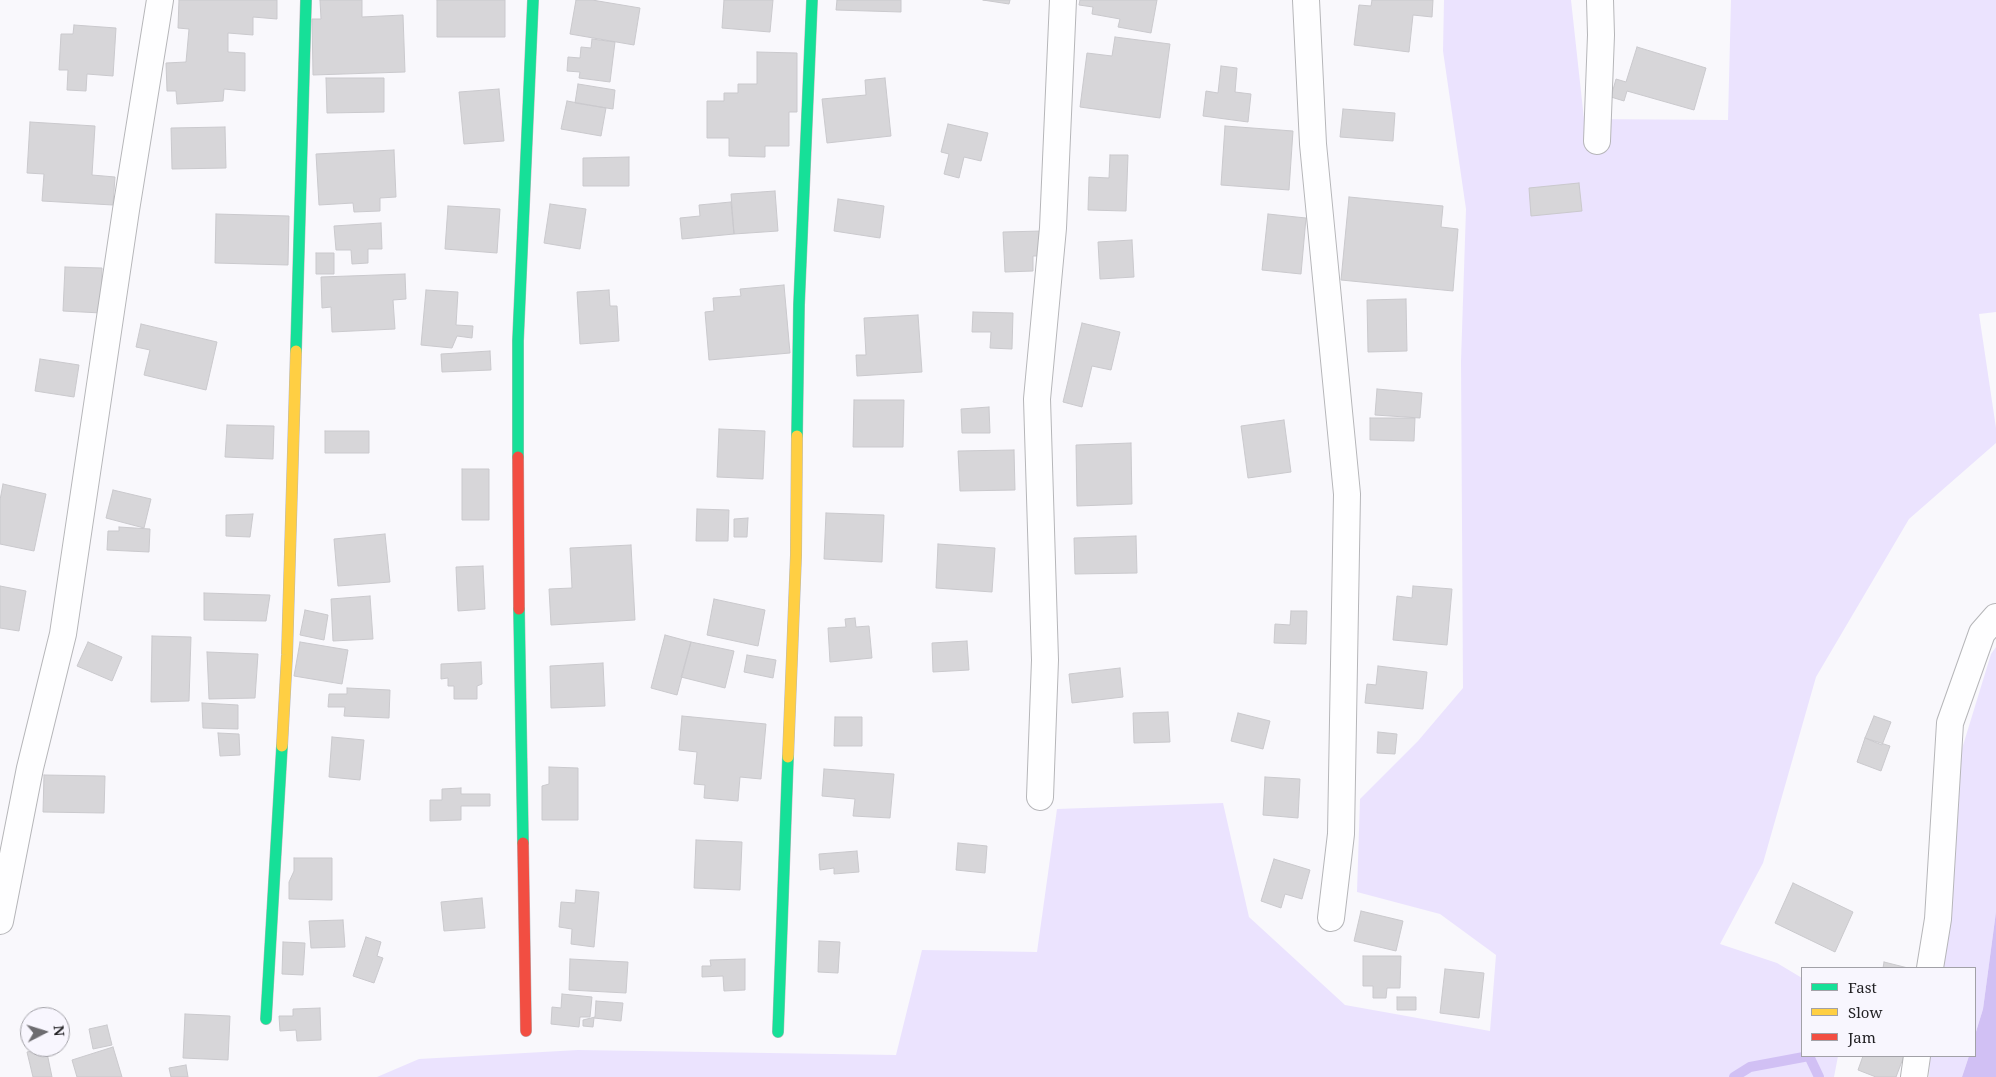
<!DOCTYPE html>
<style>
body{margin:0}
#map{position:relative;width:1996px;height:1077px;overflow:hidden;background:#f9f8fc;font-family:"Noto Serif",serif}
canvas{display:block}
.legend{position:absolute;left:1801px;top:967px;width:175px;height:90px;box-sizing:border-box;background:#f8f6fe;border:1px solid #a2a1a7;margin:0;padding:6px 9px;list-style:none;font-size:15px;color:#222124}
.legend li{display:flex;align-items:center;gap:10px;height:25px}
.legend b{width:25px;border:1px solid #a2a1a7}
.north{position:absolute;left:20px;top:1007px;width:50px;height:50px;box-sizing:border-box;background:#f8f6fe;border:1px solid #a2a1a7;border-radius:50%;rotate:85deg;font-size:14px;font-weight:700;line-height:20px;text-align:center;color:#222124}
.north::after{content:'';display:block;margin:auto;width:18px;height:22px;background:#6d6c70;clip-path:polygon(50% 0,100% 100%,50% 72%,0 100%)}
</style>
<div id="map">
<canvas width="1996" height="1077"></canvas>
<ul class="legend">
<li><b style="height:6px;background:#16e098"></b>Fast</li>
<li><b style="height:6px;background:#ffcf43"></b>Slow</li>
<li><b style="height:6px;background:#f24e42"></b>Jam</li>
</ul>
<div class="north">N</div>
</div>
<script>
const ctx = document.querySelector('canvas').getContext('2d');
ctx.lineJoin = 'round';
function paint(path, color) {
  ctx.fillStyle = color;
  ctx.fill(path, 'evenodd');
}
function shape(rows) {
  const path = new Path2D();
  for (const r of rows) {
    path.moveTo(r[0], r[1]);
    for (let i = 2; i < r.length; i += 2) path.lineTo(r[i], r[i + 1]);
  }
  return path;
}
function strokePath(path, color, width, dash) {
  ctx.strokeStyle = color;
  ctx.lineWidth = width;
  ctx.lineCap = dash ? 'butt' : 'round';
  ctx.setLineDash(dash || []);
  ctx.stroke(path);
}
paint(shape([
 [1444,0,1571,0,1584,119,1728,120,1731,0,1996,0,1996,312,1979,314,1996,428,1996,443,1909,519,1816,677,1763,863,1720,944,1777,963,1802,978,1802,1056,1838,1056,1834,1077,377,1077,419,1059,578,1050,896,1055,922,950,1037,952,1057,809,1223,803,1249,917,1345,1005,1490,1031,1496,955,1440,914,1357,892,1360,799,1418,741,1463,688,1461,361,1466,209,1443,51],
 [1996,647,1996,912,1983,1009,1975,1035,1975,968,1939,968,1961,752,1991,654],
 [1930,1056,1969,1056,1962,1077,1929,1077]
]), '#ebe3fe');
paint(shape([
 [1996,912,1996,1077,1962,1077,1969,1056,1975,1056,1975,1035,1983,1009]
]), '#d1c0f4');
strokePath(shape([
 [1734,1077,1750,1067,1809,1056,1819,1077]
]), '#d1c0f4', 10);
const building = shape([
 [179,0,277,0,277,19,253,17,253,35,228,33,228,52,245,53,245,91,224,89,223,101,177,104,176,91,167,91,166,63,186,62,189,29,178,28,179,0],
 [320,0,362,0,362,17,403,15,405,72,313,75,312,19,321,19,320,0],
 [437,0,505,0,505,37,437,37,437,0],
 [576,0,592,0,640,8,634,45,570,34,576,0],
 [724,0,773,0,770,32,722,28,724,0],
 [837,0,901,0,901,12,836,10,837,0],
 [983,0,1010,0,1009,4,983,0],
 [1080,0,1157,0,1151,33,1118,27,1120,19,1092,14,1093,7,1079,5,1080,0],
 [1372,0,1433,0,1432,17,1413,15,1409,52,1354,45,1359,5,1371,6,1372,0],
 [74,25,116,28,113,76,87,74,86,91,67,90,68,70,59,70,61,34,73,34,74,25],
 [1115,37,1170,44,1160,118,1080,107,1087,53,1112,56,1115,37],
 [592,39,615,42,610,82,579,78,580,72,567,71,568,57,580,58,581,47,591,48,592,39],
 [1637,47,1706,68,1694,110,1627,91,1624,101,1611,97,1616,79,1626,82,1637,47],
 [757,52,797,53,797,112,789,112,789,146,765,146,765,157,729,156,729,138,707,138,707,101,724,101,724,93,738,93,738,84,757,84,757,52],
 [1221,66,1237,68,1235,92,1251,94,1248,122,1203,116,1206,91,1218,93,1221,66],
 [326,78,384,78,384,112,327,113,326,78],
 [885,78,891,136,827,143,822,99,866,95,865,80,885,78],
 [578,84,615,90,613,109,575,103,578,84],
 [499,89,504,141,464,144,459,92,499,89],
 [567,101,606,108,601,136,561,129,567,101],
 [1343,109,1395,113,1393,141,1340,137,1343,109],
 [30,122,95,126,92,175,115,177,113,205,42,201,44,174,27,173,30,122],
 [948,124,988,133,981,161,964,157,959,178,944,174,949,154,941,152,948,124],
 [1225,126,1293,131,1289,190,1221,185,1225,126],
 [225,127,226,168,172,169,171,128,225,127],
 [394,150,396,197,380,198,380,211,354,212,353,203,319,205,316,154,394,150],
 [1110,155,1128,155,1126,211,1088,210,1089,177,1109,178,1110,155],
 [629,157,629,186,583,186,583,158,629,157],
 [1579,183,1582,211,1531,216,1529,188,1579,183],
 [775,191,778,231,734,234,731,194,775,191],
 [1349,197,1443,206,1441,227,1458,229,1453,291,1341,280,1349,197],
 [838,199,884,206,880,238,834,231,838,199],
 [731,202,734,234,682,239,680,218,700,216,699,205,731,202],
 [550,204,586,209,580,249,544,243,550,204],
 [448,206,500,209,497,253,445,249,448,206],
 [216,214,289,216,288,265,215,263,216,214],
 [1268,214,1306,218,1301,274,1262,270,1268,214],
 [381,223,382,249,368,249,368,263,352,264,351,250,336,250,334,226,381,223],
 [1042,231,1042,256,1033,256,1033,271,1005,272,1003,232,1042,231],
 [1132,240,1134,277,1100,279,1098,242,1132,240],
 [316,253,334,253,334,274,316,274,316,253],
 [65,267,102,268,101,313,63,311,65,267],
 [405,274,406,299,393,300,395,329,332,332,331,307,322,308,321,277,405,274],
 [784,285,790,353,709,360,705,312,714,311,713,298,741,296,740,289,784,285],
 [426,290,458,292,456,325,473,326,472,338,457,336,452,348,421,345,426,290],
 [609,290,610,306,617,306,619,341,580,344,577,292,609,290],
 [1406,299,1407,351,1368,352,1367,300,1406,299],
 [973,312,1013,313,1012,349,990,348,991,332,972,332,973,312],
 [918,315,922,372,857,376,856,355,866,355,864,318,918,315],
 [1082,323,1120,332,1111,370,1092,366,1082,407,1063,402,1082,323],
 [141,324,217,342,206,390,144,375,150,350,136,347,141,324],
 [490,351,491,370,442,372,441,354,490,351],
 [40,359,79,365,74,397,35,391,40,359],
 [1377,389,1422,393,1420,418,1375,415,1377,389],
 [854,400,904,400,903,447,853,447,854,400],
 [989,407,990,433,962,433,961,409,989,407],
 [1370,418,1415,418,1414,441,1370,440,1370,418],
 [1284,420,1291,472,1248,478,1241,426,1284,420],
 [227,425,274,426,273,459,225,457,227,425],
 [719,429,765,431,763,479,717,477,719,429],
 [325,431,369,431,369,453,325,453,325,431],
 [1131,443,1132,504,1077,506,1076,445,1131,443],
 [1014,450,1015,490,960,491,958,451,1014,450],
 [462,469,489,469,489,520,462,520,462,469],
 [3,484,46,494,34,551,0,544,0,500,3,484],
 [113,490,151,499,144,528,106,518,113,490],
 [697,509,729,510,728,541,696,541,697,509],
 [826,513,884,515,882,562,824,559,826,513],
 [253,514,250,537,226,536,226,515,253,514],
 [748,518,747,537,734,537,734,519,748,518],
 [119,527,150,529,149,552,107,550,108,531,119,531,119,527],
 [385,534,390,582,338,586,334,539,385,534],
 [1136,536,1137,573,1075,574,1074,538,1136,536],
 [938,544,995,548,992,592,936,588,938,544],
 [631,545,635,620,551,625,549,589,572,588,570,548,631,545],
 [483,566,485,609,458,611,456,567,483,566],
 [0,586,26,591,19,631,0,628,0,586],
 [1413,586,1452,589,1447,645,1393,640,1397,596,1412,598,1413,586],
 [204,593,270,595,266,621,204,620,204,593],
 [370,596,373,639,333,641,331,599,370,596],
 [714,599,765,610,758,646,707,635,714,599],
 [305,610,328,615,324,640,300,635,305,610],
 [1291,611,1307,611,1306,644,1274,643,1275,624,1290,625,1291,611],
 [855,618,856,627,869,626,872,658,830,662,828,628,846,627,845,619,855,618],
 [665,635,691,642,677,695,651,688,665,635],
 [152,636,191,637,189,701,151,702,152,636],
 [967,641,969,670,933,672,932,643,967,641],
 [88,642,122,657,112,681,77,666,88,642],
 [300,642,348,650,342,684,294,676,300,642],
 [691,642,734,651,725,688,681,677,691,642],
 [207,652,258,654,255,698,209,699,207,652],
 [747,655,776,660,773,678,744,672,747,655],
 [481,662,482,684,477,686,477,699,454,699,454,686,448,686,448,678,441,679,441,664,481,662],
 [603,663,605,706,551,708,550,666,603,663],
 [1378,666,1427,672,1423,709,1365,703,1367,684,1376,685,1378,666],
 [1120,668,1123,697,1072,703,1069,674,1120,668],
 [347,688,390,690,389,718,344,716,345,707,328,707,329,694,347,694,347,688],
 [202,703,238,705,238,729,203,728,202,703],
 [1168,712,1170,742,1134,743,1133,713,1168,712],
 [1238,713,1270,721,1263,749,1231,741,1238,713],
 [682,716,766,724,761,779,740,777,738,801,704,798,705,785,694,784,697,752,679,750,682,716],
 [1874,716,1891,722,1882,745,1865,738,1874,716],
 [835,717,862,717,862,746,834,746,835,717],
 [1378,732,1397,734,1395,754,1377,753,1378,732],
 [218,733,239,734,240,755,220,756,218,733],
 [332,737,364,740,360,780,329,777,332,737],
 [1865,738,1890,746,1881,771,1857,762,1865,738],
 [549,767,578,768,578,820,542,820,542,786,549,784,549,767],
 [824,769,894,774,890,818,853,816,855,799,822,796,824,769],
 [44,775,105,776,104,813,43,812,44,775],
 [1265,777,1300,779,1298,818,1263,815,1265,777],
 [461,788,461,794,490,794,490,806,461,806,461,820,430,821,430,800,442,800,442,789,461,788],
 [696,840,742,842,740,890,694,888,696,840],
 [958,843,987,846,985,873,956,870,958,843],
 [857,851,859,872,834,874,834,868,820,870,819,854,857,851],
 [294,858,332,858,332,900,289,899,289,882,294,871,294,858],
 [1274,859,1310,870,1302,899,1285,894,1281,908,1261,901,1274,859],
 [1793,883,1853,912,1835,952,1775,923,1793,883],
 [576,890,599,892,594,947,571,944,572,929,559,927,561,902,575,903,576,890],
 [482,898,485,928,444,931,441,902,482,898],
 [1361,911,1403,921,1396,951,1354,941,1361,911],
 [343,920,345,947,311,948,309,921,343,920],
 [366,937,381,942,377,956,383,958,374,983,353,976,366,937],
 [819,941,840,942,838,973,818,972,819,941],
 [283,942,305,943,303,975,282,974,283,942],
 [1363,956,1401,956,1400,988,1387,988,1386,998,1373,998,1373,986,1363,986,1363,956],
 [570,959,628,962,626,993,569,990,570,959],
 [745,959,745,990,724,991,723,976,702,977,702,966,711,966,710,960,745,959],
 [1884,962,1908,968,1883,968,1884,962],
 [1445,969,1484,973,1479,1018,1440,1013,1445,969],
 [562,994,592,997,590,1017,580,1017,579,1027,551,1024,552,1007,561,1008,562,994],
 [1397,997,1416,997,1416,1010,1397,1010,1397,997],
 [596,1001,623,1003,621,1021,594,1018,593,1027,583,1026,583,1020,595,1017,596,1001],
 [320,1008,321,1040,297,1041,296,1030,280,1031,279,1016,293,1016,293,1009,320,1008],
 [185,1014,230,1016,228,1060,183,1058,185,1014],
 [107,1025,112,1045,93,1049,89,1029,107,1025],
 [113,1047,122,1077,77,1077,72,1060,113,1047],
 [46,1048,52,1077,33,1077,27,1052,46,1048],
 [1863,1056,1904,1056,1896,1077,1876,1077,1858,1070,1863,1056],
 [186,1065,188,1077,171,1077,169,1068,186,1065]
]);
paint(building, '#d7d6d9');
strokePath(building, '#cac9cd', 1);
const street = shape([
 [1306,0,1313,144,1347,494,1341,834,1331,918],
 [1597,141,1601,35,1600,0],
 [1040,797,1045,660,1037,399,1053,228,1063,0],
 [0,921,30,768,63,634,126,210,160,0],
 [1930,968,1938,919,1950,723,1982,633,1996,617],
 [1914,1077,1917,1056]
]);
const fast = shape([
 [296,351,306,0],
 [797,436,799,305,812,0],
 [518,457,518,341,533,0],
 [519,609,523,843],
 [266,1019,282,746],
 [778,1032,788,757]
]);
const slow = shape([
 [282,746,287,655,296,351],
 [788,757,796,555,797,436]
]);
const jam = shape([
 [518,457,519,609],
 [523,843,526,1031]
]);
strokePath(street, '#b6b6b9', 28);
strokePath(fast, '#b6b6b9', 12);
strokePath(slow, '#b6b6b9', 12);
strokePath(jam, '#b6b6b9', 12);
strokePath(street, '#fefeff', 26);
strokePath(fast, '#16e098', 11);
strokePath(slow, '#ffcf43', 11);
strokePath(jam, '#f24e42', 11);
</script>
